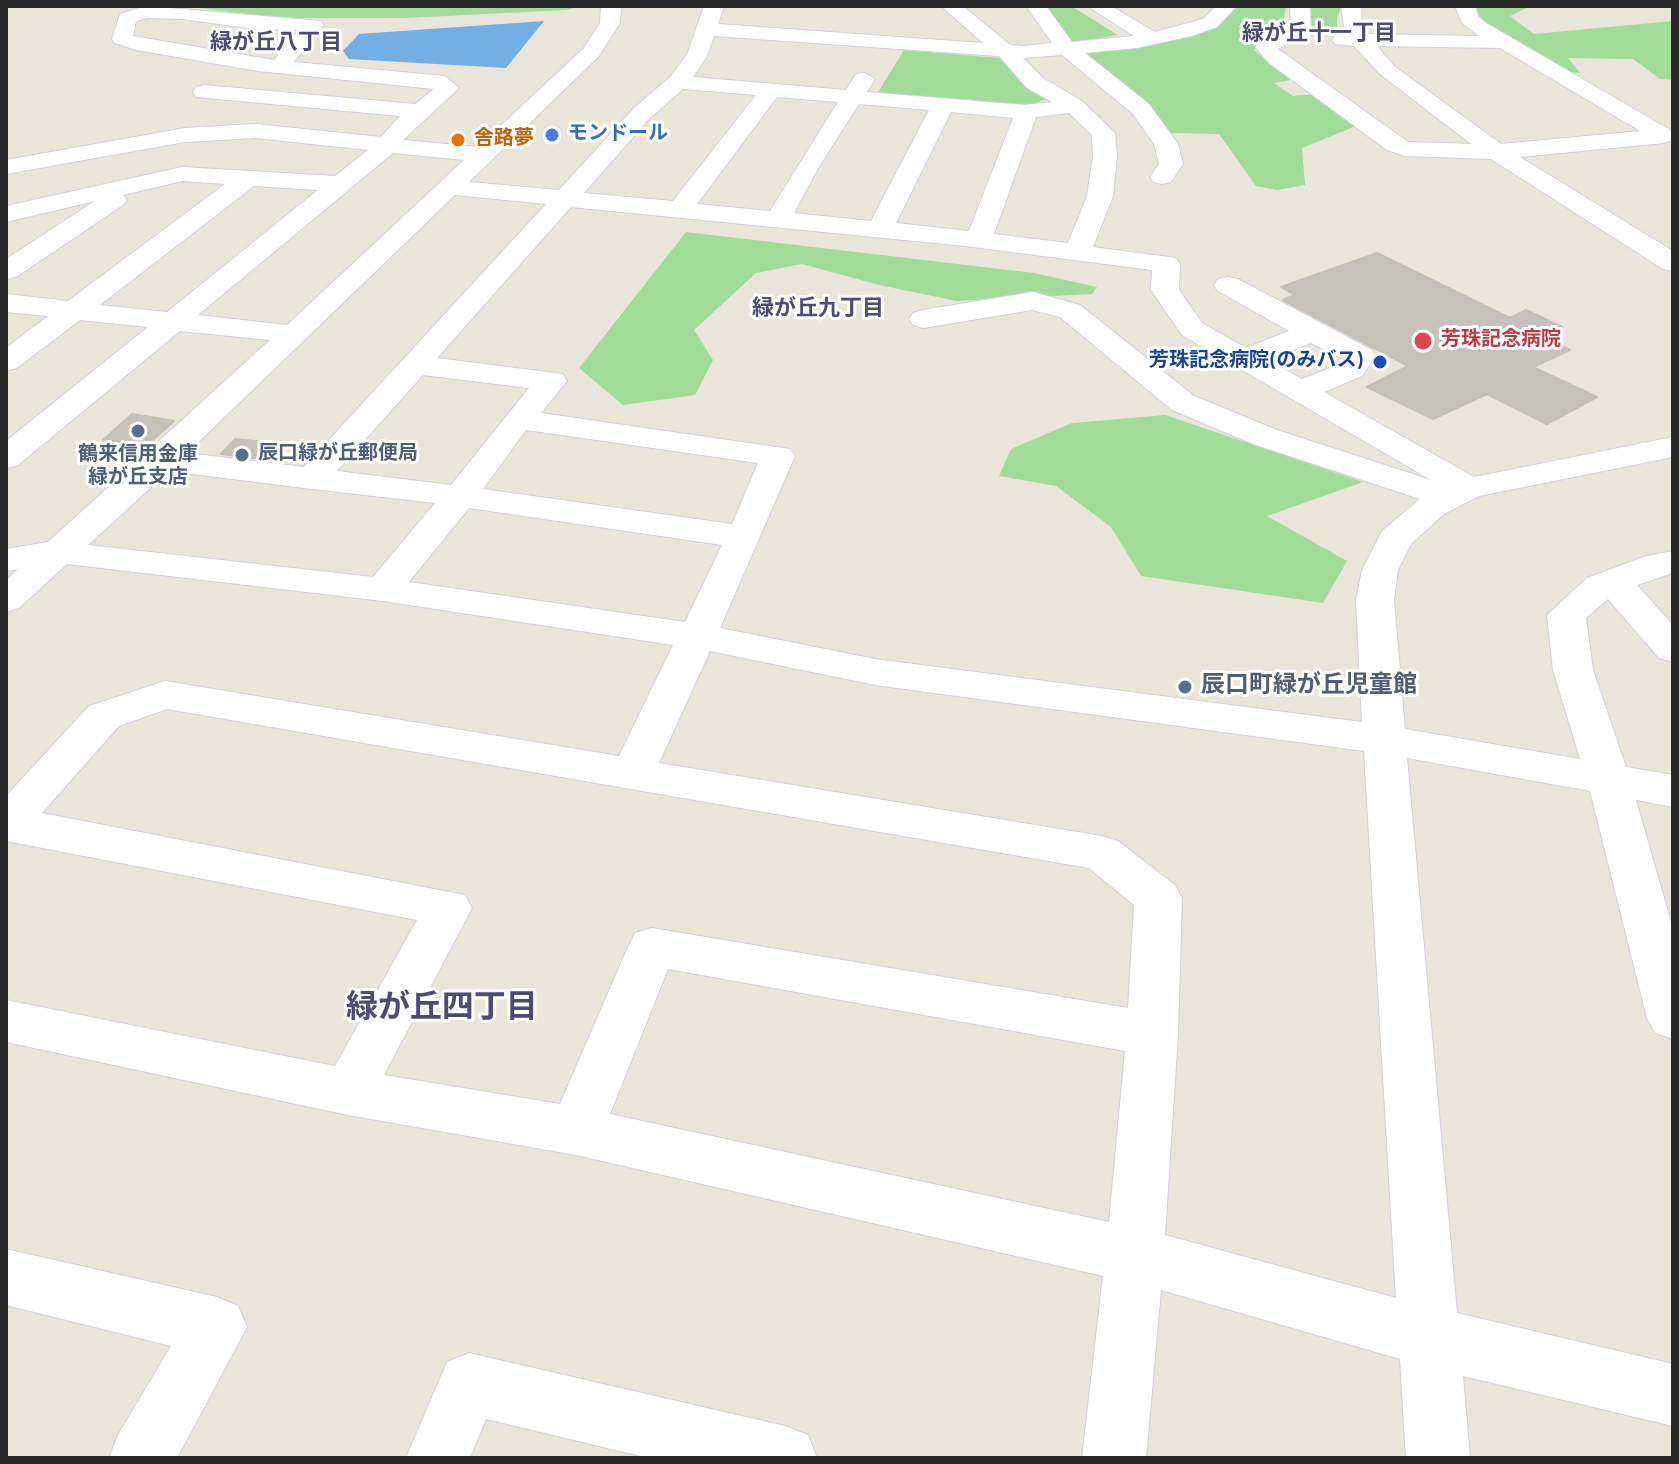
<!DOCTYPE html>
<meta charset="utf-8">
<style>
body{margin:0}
#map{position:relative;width:1679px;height:1464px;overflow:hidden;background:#e9e5d9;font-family:Overpass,sans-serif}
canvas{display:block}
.frame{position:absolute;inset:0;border:8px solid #272727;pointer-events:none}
</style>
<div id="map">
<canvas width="1679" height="1464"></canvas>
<div class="frame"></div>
</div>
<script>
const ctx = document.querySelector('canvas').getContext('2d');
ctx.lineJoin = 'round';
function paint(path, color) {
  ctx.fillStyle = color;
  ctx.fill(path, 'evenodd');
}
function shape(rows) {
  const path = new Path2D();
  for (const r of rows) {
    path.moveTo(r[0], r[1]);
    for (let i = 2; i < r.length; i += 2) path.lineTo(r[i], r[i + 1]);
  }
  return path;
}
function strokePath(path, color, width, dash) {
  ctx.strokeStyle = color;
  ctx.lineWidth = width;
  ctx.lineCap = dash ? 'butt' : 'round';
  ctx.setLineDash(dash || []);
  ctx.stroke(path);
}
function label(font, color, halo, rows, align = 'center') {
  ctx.font = font + ' Overpass,"Noto Sans JP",sans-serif';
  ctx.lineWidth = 6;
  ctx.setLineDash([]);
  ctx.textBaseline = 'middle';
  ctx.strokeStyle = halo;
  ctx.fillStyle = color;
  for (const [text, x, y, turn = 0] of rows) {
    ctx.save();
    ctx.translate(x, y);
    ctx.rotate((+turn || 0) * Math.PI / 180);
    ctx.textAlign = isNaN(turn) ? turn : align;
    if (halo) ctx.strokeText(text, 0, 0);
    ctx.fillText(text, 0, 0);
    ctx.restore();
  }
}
paint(shape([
 [137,6,579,6,567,10,406,18,276,18,185,6,132,8],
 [1040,6,1071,6,1118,35,1070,43],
 [1231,6,1286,6,1281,33,1254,50,1291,80,1274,83,1293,96,1317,94,1356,126,1302,148,1305,185,1277,190,1256,186,1219,134,1171,133,1072,50,1197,32],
 [1309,6,1342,6,1337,18,1337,35,1309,34],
 [1472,6,1531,6,1510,16,1534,34,1673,21,1673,80,1660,79,1633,59,1568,58,1580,73,1564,72,1487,29],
 [904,50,999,58,1047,99,1030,105,877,94],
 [686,232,1034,273,1097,287,1092,294,957,301,879,285,802,264,756,273,694,330,713,360,695,395,623,405,579,368],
 [1165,415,1363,482,1267,516,1347,561,1323,603,1141,576,1111,527,1056,486,999,476,1011,449,1072,423]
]), '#a2dc99');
paint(shape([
 [544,21,506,68,349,59,343,51,359,34]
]), '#73aee5');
const building = shape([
 [1377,253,1510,318,1526,310,1562,327,1543,336,1570,350,1533,367,1597,397,1547,424,1487,394,1433,419,1367,387,1408,366,1283,300,1295,295,1281,287,1377,253],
 [132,414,174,421,146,446,103,440,132,414],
 [235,439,274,443,261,459,221,454,235,439]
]);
paint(building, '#c4c2b9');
strokePath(building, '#c4c1b4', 2);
const minor = shape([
 [146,6,321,21,324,25,294,62,445,76,459,88,403,140,478,147,584,48,600,23,601,6,621,6,620,23,599,56,469,182,559,190,634,108,670,77,687,55,704,6,724,6,718,24,983,43,941,6,963,6,1010,45,1024,46,1052,43,1026,6,1046,6,1072,42,1134,36,1087,6,1111,6,1155,32,1203,19,1216,6,1237,6,1217,27,1192,36,1136,48,1085,53,1149,104,1178,144,1183,164,1171,182,1162,184,1153,182,1150,177,1159,164,1154,144,1133,114,1062,55,1023,58,1043,78,1082,101,1115,133,1117,156,1113,196,1093,247,1176,258,1180,264,1179,290,1202,323,1246,348,1289,331,1218,291,1214,285,1218,279,1228,277,1238,279,1372,350,1376,356,1362,376,1324,392,1474,477,1673,437,1673,457,1479,496,1444,514,1411,544,1398,570,1394,600,1405,729,1580,759,1553,670,1547,615,1587,578,1643,557,1673,551,1673,573,1637,585,1673,625,1673,662,1659,658,1608,599,1586,618,1593,670,1626,767,1673,775,1673,807,1636,800,1673,929,1673,1039,1655,1033,1647,1018,1590,791,1407,758,1457,1313,1673,1364,1673,1426,1463,1376,1470,1458,1406,1458,1400,1359,1161,1290,1146,1458,1082,1458,1103,1276,576,1155,348,1115,6,1042,6,1000,335,1066,417,920,6,841,6,796,89,706,165,681,619,756,673,645,383,601,67,564,19,608,6,612,6,580,18,569,6,571,6,549,48,542,270,340,180,331,18,465,6,468,6,441,148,327,80,320,17,368,6,371,6,348,48,316,6,312,6,294,68,301,225,184,182,181,123,195,127,200,123,205,16,277,6,279,6,259,95,201,6,222,6,206,182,167,335,176,368,150,256,138,185,142,6,174,6,160,185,128,256,124,381,137,400,116,196,97,193,92,196,87,204,85,415,104,434,89,258,71,136,50,115,43,112,39,120,14,146,6],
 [147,18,182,19,256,29,299,30,274,60,133,36,136,21,147,18],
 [714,36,999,56,1027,88,1052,102,1024,105,867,92,875,79,864,73,856,74,846,90,693,77,707,56,714,36],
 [683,89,756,95,673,201,584,193,650,118,683,89],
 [777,97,838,102,770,211,697,204,777,97],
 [859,104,929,110,871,221,794,213,820,165,859,104],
 [951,112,1013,118,969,231,896,223,951,112],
 [1069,113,1092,135,1093,156,1087,196,1068,243,994,234,1036,117,1069,113],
 [393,153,464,160,287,325,198,315,393,153],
 [254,186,318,190,167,312,100,305,254,186],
 [455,195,546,204,304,467,187,453,455,195],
 [571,207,965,246,1152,270,1151,290,1182,335,1431,480,1277,430,1194,396,1080,305,1033,292,923,310,913,313,909,319,913,325,923,328,1032,310,1060,317,1172,410,1253,444,1420,499,1382,531,1362,570,1356,600,1362,722,875,659,720,628,795,456,790,449,541,413,567,381,563,374,437,358,571,207],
 [1311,343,1343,359,1340,364,1302,379,1268,360,1311,343],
 [423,375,529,388,451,485,337,471,423,375],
 [526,430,758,463,732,524,483,489,526,430],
 [169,471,312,489,435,503,373,577,88,545,169,471],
 [469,508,722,545,685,622,409,582,469,508],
 [710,651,875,685,1364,751,1396,1298,1165,1235,1178,1034,1182,898,1175,885,1118,841,1102,836,659,763,710,651],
 [167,709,1089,868,1134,905,1128,1008,652,928,635,933,628,947,560,1104,384,1075,472,908,465,895,42,813,119,726,167,709],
 [668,969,1125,1051,1109,1222,610,1114,668,969],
 [1290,6,1310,6,1311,30,1278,49,1408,142,1471,144,1380,74,1354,46,1335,44,1332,40,1335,36,1345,34,1341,6,1361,6,1362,28,1365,34,1479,36,1462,23,1455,6,1475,6,1478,16,1486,23,1672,131,1673,140,1664,143,1520,157,1673,251,1673,271,1663,269,1491,159,1405,156,1387,150,1269,63,1255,47,1291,27,1290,6],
 [1377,46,1500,48,1640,131,1501,144,1394,66,1377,46],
 [6,1249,217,1297,238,1306,247,1327,177,1458,109,1458,118,1435,171,1346,6,1305,6,1249],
 [469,1353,785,1426,808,1435,817,1458,649,1458,486,1419,470,1458,406,1458,447,1362,469,1353]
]);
strokePath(minor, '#cfcfdf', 2);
paint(minor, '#fff');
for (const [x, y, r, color] of [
 [552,135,8,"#3f7fe0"],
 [458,140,8,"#e8710a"],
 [1423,341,10,"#e0444e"],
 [1380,362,8,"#1a4fb4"],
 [138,431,8,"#5c6f8a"],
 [242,455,8,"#5c6f8a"],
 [1185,687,8,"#5c6f8a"]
]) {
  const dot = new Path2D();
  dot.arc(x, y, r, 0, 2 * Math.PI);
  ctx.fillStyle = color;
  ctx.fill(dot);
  strokePath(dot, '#fff', 3);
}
label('bold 20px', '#366cbe', '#fff', [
 ["モンドール",568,135]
], 'left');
label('bold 20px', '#c56008', '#fff', [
 ["舎路夢",474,140]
], 'left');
label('bold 20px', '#be3a42', '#fff', [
 ["芳珠記念病院",1441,341]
], 'left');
label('bold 20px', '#164399', '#fff', [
 ["芳珠記念病院(のみバス)",1364,362]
], 'right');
label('bold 20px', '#4e5e75', '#fff', [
 ["辰口緑が丘郵便局",258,455],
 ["鶴来信用金庫",138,456,"center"],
 ["緑が丘支店",138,479,"center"]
], 'left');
label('bold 22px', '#4d4b74', '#fff', [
 ["緑が丘十一丁目",1319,36],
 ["緑が丘八丁目",276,45],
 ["緑が丘九丁目",818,311]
]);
label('bold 24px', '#4e5e75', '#fff', [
 ["辰口町緑が丘児童館",1201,687]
], 'left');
label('bold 32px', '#4d4b74', '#fff', [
 ["緑が丘四丁目",442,1011]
]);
</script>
